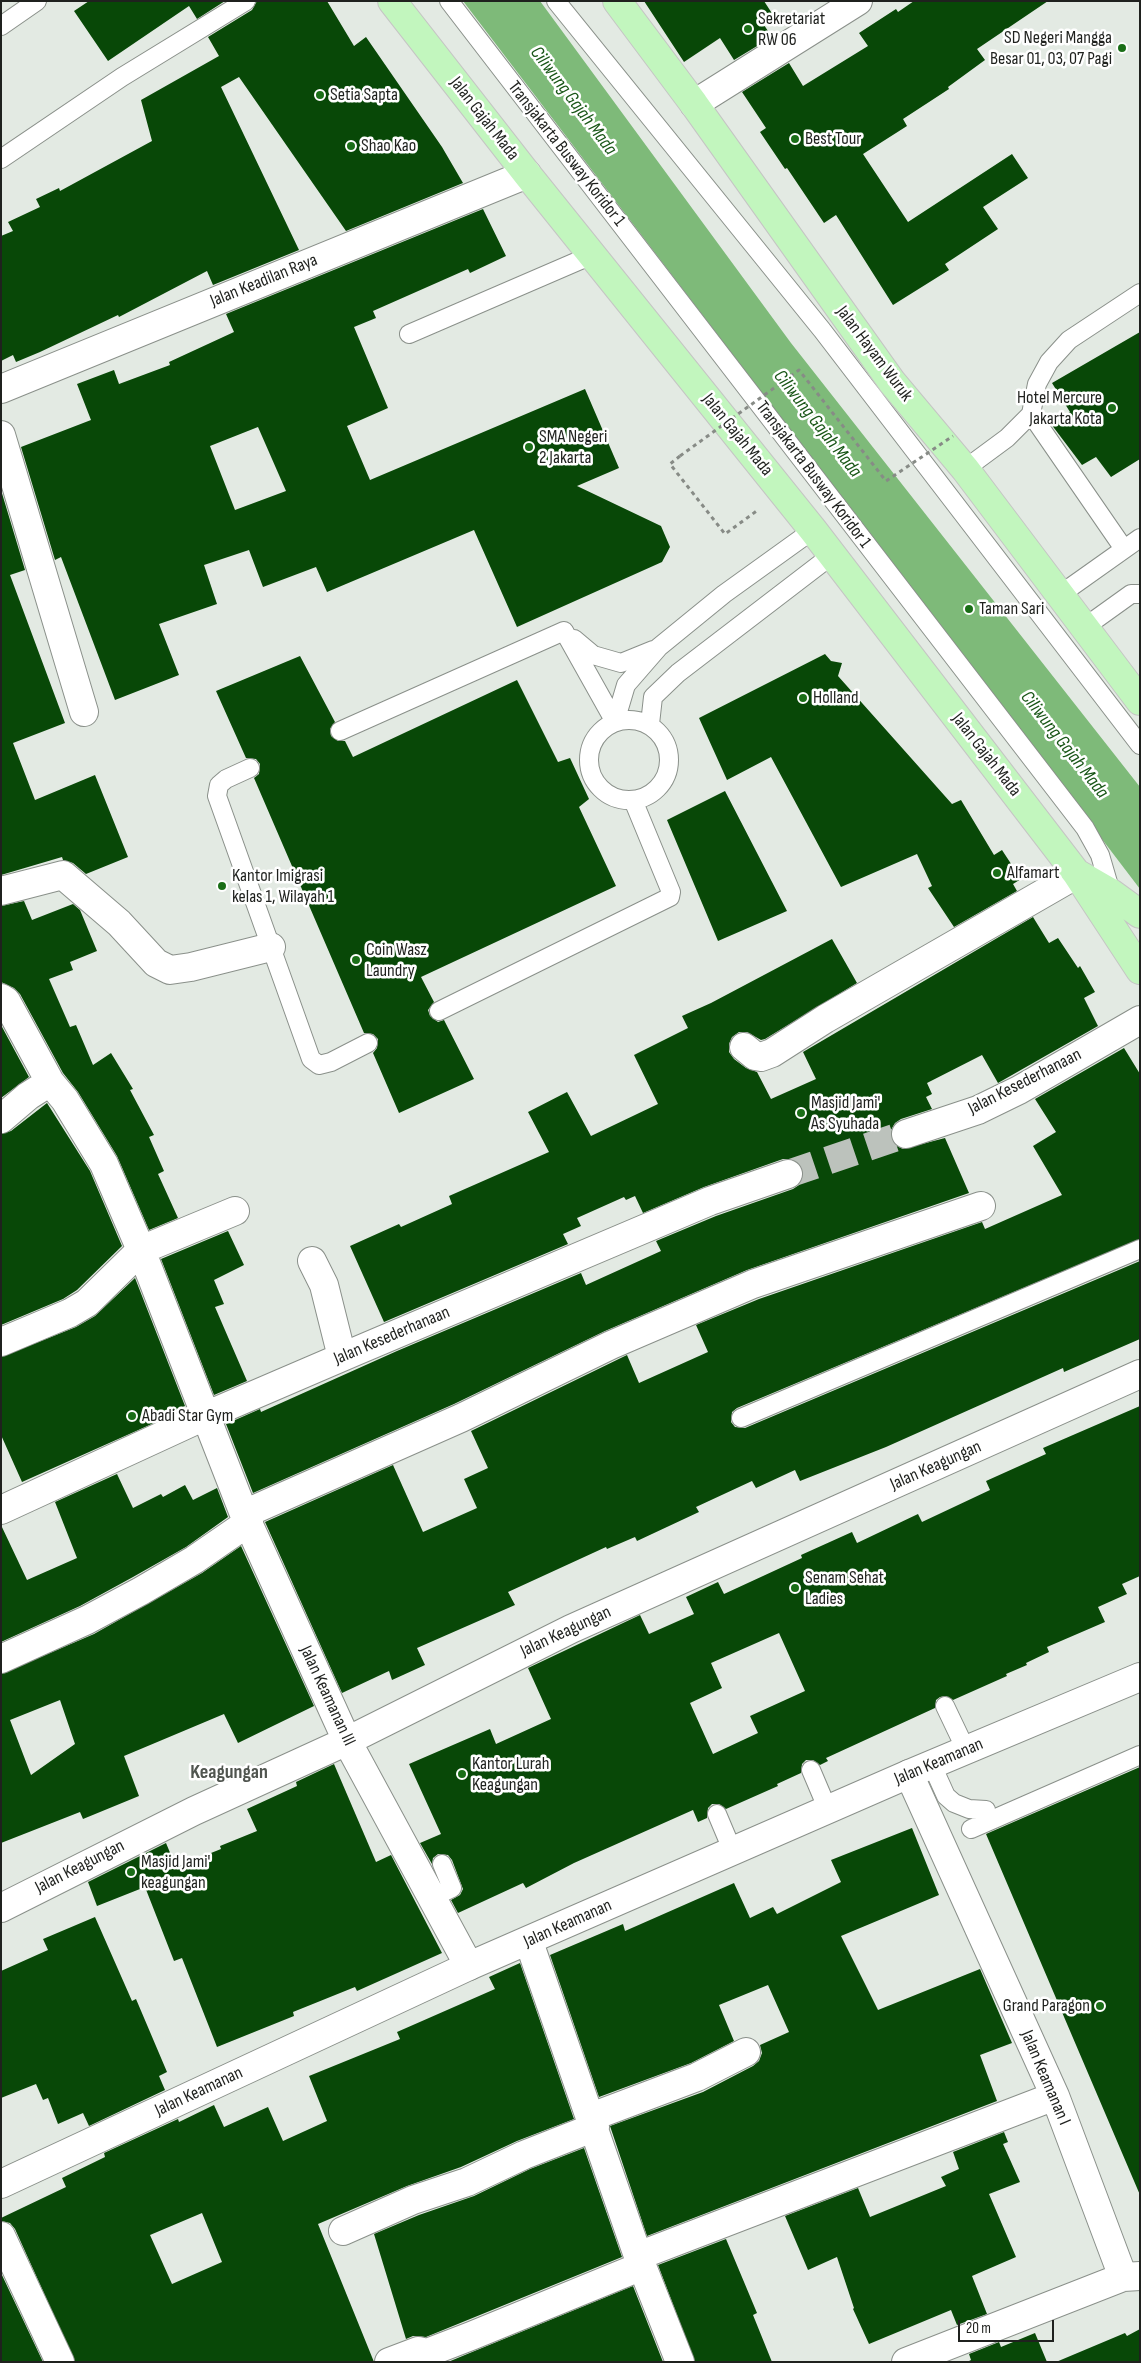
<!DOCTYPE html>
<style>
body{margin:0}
#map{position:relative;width:1141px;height:2363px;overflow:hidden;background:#e3eae3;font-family:"Sofia Sans Condensed",sans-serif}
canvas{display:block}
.frame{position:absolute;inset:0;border:2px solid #1f211e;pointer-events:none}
.scale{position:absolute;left:958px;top:2320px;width:96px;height:22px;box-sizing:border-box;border:2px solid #1f211e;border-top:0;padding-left:6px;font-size:15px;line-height:18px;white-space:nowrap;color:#1f211e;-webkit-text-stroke:4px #fff;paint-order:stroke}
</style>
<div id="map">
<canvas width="1141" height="2363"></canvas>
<div class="frame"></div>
<div class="scale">20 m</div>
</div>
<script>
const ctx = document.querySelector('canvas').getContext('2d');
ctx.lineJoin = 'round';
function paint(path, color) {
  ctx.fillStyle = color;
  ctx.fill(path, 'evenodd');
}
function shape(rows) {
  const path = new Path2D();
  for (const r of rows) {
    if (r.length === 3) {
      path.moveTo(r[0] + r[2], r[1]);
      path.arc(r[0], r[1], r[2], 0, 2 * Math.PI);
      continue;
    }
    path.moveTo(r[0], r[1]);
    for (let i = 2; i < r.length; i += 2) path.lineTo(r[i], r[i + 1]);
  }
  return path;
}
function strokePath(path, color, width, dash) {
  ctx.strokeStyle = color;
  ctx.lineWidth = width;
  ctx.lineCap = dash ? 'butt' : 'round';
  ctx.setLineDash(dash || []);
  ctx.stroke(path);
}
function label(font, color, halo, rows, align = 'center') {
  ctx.font = font + ' "Sofia Sans Condensed",sans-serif';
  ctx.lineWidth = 5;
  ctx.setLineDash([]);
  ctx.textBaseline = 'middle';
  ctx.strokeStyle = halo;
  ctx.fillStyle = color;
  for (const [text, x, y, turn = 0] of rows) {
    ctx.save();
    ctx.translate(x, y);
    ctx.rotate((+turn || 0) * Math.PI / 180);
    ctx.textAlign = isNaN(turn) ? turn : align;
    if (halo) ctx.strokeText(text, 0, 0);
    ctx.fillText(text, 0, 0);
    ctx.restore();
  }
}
paint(shape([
 [463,1,540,1,791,343,1140,787,1140,889]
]), '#7eba79');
paint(shape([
 [89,1,225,1,197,19,189,6,108,61,74,11],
 [257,1,327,1,354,46,366,37,442,147,463,183,346,231,239,77,221,87,299,250,213,285,207,271,119,317,118,315,40,352,16,362,13,355,1,361,1,236,13,231,8,222,40,207,36,199,59,188,60,191,152,141,141,100,219,56,208,37,252,10],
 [644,1,764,1,775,18,764,25,772,37,734,60,720,38,684,62],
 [914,1,1048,1,977,49,985,60,948,87,949,89,903,119,907,126,863,154,908,222,1012,154,1028,178,983,207,998,229,945,264,949,270,893,305,836,215,824,223,787,168,785,169,760,132,766,128,742,92,789,63,803,86,868,46,859,33,896,9,898,12],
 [483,209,506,256,470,273,468,269,373,311,376,318,354,327,388,408,347,426,370,480,585,389,619,468,577,486,661,526,670,547,662,562,517,627,474,530,327,592,316,567,263,587,249,550,204,565,217,604,159,624,179,675,115,700,61,557,55,560,21,447,91,420,77,384,114,370,119,384,170,365,169,362,234,332,226,314],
 [258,427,286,491,235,510,210,446],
 [1140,332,1140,459,1111,477,1096,457,1082,465,1051,424,1070,412,1052,383],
 [1,490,25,570,10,575,65,723,13,743,35,800,95,775,128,857,86,874,73,863,63,860,62,857,1,875],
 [825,654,831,661,842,663,838,676,952,804,961,800,994,855,1002,850,1021,879,1013,884,1017,891,954,927,928,888,932,886,917,854,841,887,771,757,727,780,699,718],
 [300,656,335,722,330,729,331,736,338,741,345,741,353,757,517,680,558,762,570,758,589,799,579,807,616,886,421,977,434,1002,428,1010,430,1016,438,1022,444,1020,474,1079,399,1113,373,1053,377,1048,378,1039,373,1034,364,1033,254,778,259,774,260,764,256,759,246,758,216,691],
 [725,791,787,911,718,941,667,820],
 [24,901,32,920,73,904,80,910,97,951,70,962,73,970,49,979,70,1027,76,1025,93,1065,111,1053,133,1089,130,1090,154,1135,149,1137,164,1171,158,1174,178,1218,149,1230,117,1156,78,1092,63,1073,20,994,14,988,1,982,1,906],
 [1033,917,1049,943,1058,938,1078,968,1080,966,1095,992,1084,998,1098,1026,998,1083,982,1055,927,1083,932,1094,926,1097,932,1109,901,1119,895,1123,891,1130,891,1138,895,1145,903,1149,945,1138,969,1193,747,1270,605,1331,454,1404,253,1493,226,1424,260,1409,261,1412,397,1351,581,1273,586,1285,661,1251,656,1241,716,1216,793,1189,799,1185,803,1177,803,1169,799,1163,791,1159,783,1159,704,1187,643,1213,635,1196,626,1200,624,1197,577,1218,581,1226,563,1234,568,1244,384,1322,350,1246,399,1224,401,1227,452,1204,449,1196,549,1152,528,1112,567,1092,591,1136,658,1104,634,1055,688,1028,682,1016,711,1003,832,939,857,983,765,1039,761,1040,747,1032,739,1032,732,1037,729,1044,729,1052,734,1059,746,1068,757,1072,771,1099,816,1079,803,1052],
 [1,1025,29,1077,1,1098],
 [1124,1048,1140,1074,1140,1239,737,1408,732,1412,731,1422,735,1427,745,1428,1140,1261,1140,1339,1064,1372,1063,1368,886,1447,800,1481,795,1470,756,1488,752,1481,696,1507,699,1512,637,1541,635,1537,607,1549,606,1547,508,1592,515,1605,417,1648,425,1665,392,1680,389,1671,342,1693,265,1522,393,1465,423,1532,477,1508,464,1479,488,1468,471,1431,627,1355,639,1383,708,1352,696,1325,759,1299,982,1222,985,1229,1062,1195,1033,1146,1056,1132,1035,1099],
 [47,1103,90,1171,122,1246,77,1290,63,1299,1,1325,1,1134,11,1131],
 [228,1231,244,1265,214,1280,224,1304,215,1307,247,1381,214,1395,161,1259],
 [135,1278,185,1406,152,1420,154,1423,22,1482,1,1435,1,1357,76,1327,95,1316],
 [1140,1406,1140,1576,1122,1584,1127,1594,1098,1607,1105,1622,1047,1647,1049,1652,1026,1663,1027,1665,1006,1674,1007,1676,953,1700,946,1696,940,1697,936,1700,935,1708,826,1758,828,1761,820,1765,813,1760,806,1760,802,1764,801,1773,777,1784,778,1786,726,1809,719,1804,712,1804,708,1808,707,1818,698,1822,693,1810,574,1863,526,1888,523,1883,458,1913,451,1900,460,1895,463,1889,452,1860,448,1855,438,1854,433,1858,432,1864,420,1843,441,1834,409,1764,490,1729,496,1744,551,1719,528,1668,640,1615,649,1634,694,1614,686,1597,718,1582,724,1594,802,1558,801,1555,852,1532,857,1543,918,1514,922,1522,990,1490,986,1481,1046,1454,1043,1448],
 [779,1633,805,1691,750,1716,758,1733,713,1754,690,1703,722,1688,711,1663],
 [117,1474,133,1508,161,1494,163,1497,185,1485,193,1500,217,1488,228,1517,186,1547,133,1577,80,1606,1,1642,1,1525,27,1580,77,1558,55,1502],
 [241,1546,314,1706,238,1743,224,1714,124,1756,139,1796,83,1819,80,1812,1,1843,1,1674,94,1634,202,1573],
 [60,1700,75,1744,31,1775,10,1720],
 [334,1764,376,1862,391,1855,442,1953,357,1991,355,1987,293,2012,294,2016,217,2047,182,1958,174,1961,145,1887,97,1906,88,1882,166,1843,176,1867,221,1849,220,1846,257,1831,247,1809,297,1786,296,1782],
 [1140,1767,1140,2195,986,1834],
 [912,1828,939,1895,841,1936,878,2010,980,1969,1012,2043,980,2055,997,2101,647,2236,610,2126,703,2092,753,2066,759,2061,762,2053,760,2045,789,2032,768,1985,719,2005,734,2041,691,2063,599,2097,550,1955,623,1924,625,1931,734,1883,750,1918,773,1907,777,1914,841,1882,831,1860],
 [95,1917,132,2001,136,1999,167,2072,159,2076,165,2090,89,2126,83,2113,58,2124,48,2098,43,2100,36,2084,1,2098,1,1971,48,1950,43,1939],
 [520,1963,574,2119,517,2141,461,2167,407,2186,318,2224,374,2362,75,2362,15,2229,10,2223,1,2221,1,2218,66,2187,62,2178,105,2157,104,2153,178,2119,179,2122,214,2105,224,2127,268,2107,283,2141,327,2121,309,2076,400,2039,397,2032,495,1989,489,1977],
 [202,2213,222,2262,172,2284,150,2235],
 [1004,2132,1008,2142,1003,2144,1020,2182,989,2194,1016,2257,972,2276,987,2314,957,2325,951,2310,869,2344,853,2309,854,2308,837,2257,808,2270,785,2216,858,2188,870,2217,946,2186,941,2177,959,2169,953,2152],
 [584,2148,622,2257,426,2337,413,2336,406,2339,374,2234,419,2215,474,2196,530,2169],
 [726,2239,757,2313,753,2315,772,2362,695,2362,658,2265],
 [1,2273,43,2362,1,2362],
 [633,2286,663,2362,448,2362,477,2350],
 [1140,2329,1140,2362,1056,2362,1125,2333,1127,2336],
 [1035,2333,1047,2362,967,2362,971,2360,969,2354,999,2342,1001,2347]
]), '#084807');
strokePath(shape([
 [788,1174,906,1134]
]), '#bcc2bc', 28, [28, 14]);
const service = shape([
 [449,1,1085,828,1100,855,1112,896],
 [556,1,822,330,1140,745],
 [1,26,37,1],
 [1,159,122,77,246,1],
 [409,334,592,255],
 [1031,414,1124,549],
 [965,469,1007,438,1031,414,1037,384,1049,362,1069,340,1140,293],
 [1061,594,1140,538],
 [1085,627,1131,594,1140,594],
 [574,639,593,655,621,663,653,650],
 [629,760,40],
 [615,722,626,685,659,647,724,594,813,530],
 [650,724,653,697,678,673,832,555],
 [340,731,564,631,615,722],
 [250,768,226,779,219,785,217,796,311,1059,319,1065,331,1062,368,1043],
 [439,1011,670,897,671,892,633,800],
 [741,1418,1140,1249],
 [945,1706,966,1750],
 [932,1765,946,1796,954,1803,969,1809,986,1810],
 [811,1770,828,1810],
 [717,1814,733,1852],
 [971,1829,1140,1755],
 [431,1898,452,1888,442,1864]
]);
const minor = shape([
 [694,104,858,1],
 [1,389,527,174],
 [1,435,84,712],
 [1,891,63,875,119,923,156,963,170,970,191,967,271,947],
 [1,998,6,1001,50,1082,65,1100,104,1164,141,1250,244,1514,347,1741,469,1966],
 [744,1047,755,1056,761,1057,772,1053,825,1019,1077,874],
 [1,1119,28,1096,50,1082],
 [906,1134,978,1110,1019,1090,1140,1020],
 [312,1261,324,1285,342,1357],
 [1,1342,70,1313,87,1303,141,1250,235,1211],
 [1,1510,205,1416,354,1352,710,1201,788,1174],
 [244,1514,461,1418,611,1345,753,1284,981,1206],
 [1,1659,87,1620,141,1591,194,1560,249,1522],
 [909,1774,1055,2096,1123,2277],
 [1,1908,194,1811,347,1741,571,1629,1140,1374],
 [529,1942,638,2256,680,2362],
 [591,2117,697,2077,746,2052],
 [343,2231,413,2200,467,2182,524,2155,595,2127],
 [1,2236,60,2362],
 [638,2256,1055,2096],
 [389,2362,418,2351,427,2353,471,2336,642,2266],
 [906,2362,1123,2277,1140,2276]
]);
const tertiary = shape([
 [1,2184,469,1966,909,1774,1140,1677]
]);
const primary = shape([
 [392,1,527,174,813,530,1077,874,1140,970],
 [617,1,694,104,892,382,965,469,1140,701],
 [1078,874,1111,893,1140,914]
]);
strokePath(service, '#8a908a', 20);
strokePath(minor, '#8a908a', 30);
strokePath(tertiary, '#8a908a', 30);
strokePath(primary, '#c5c5c4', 30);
strokePath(shape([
 [680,456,670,464,725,534,758,510]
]), '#878b86', 3, [4, 4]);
strokePath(service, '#fff', 18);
strokePath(minor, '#fff', 28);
strokePath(tertiary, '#fff', 28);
strokePath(primary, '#c2f6be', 28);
strokePath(shape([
 [680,456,799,370,886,481,953,436]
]), '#878b86', 3, [4, 4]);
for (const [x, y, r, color] of [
 [748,29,5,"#1a6e17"],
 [1122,48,5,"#1a6e17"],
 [320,95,5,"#1a6e17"],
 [795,139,5,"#1a6e17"],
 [351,146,5,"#1a6e17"],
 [1112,408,5,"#1a6e17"],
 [529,447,5,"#1a6e17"],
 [969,609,5,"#1a6e17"],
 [803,698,5,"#1a6e17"],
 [997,873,5,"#1a6e17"],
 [222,886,5,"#1a6e17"],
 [356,960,5,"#1a6e17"],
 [801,1113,5,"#1a6e17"],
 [132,1416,5,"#1a6e17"],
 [795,1588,5,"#1a6e17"],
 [462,1774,5,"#1a6e17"],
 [131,1872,5,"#1a6e17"],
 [1100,2006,5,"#1a6e17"]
]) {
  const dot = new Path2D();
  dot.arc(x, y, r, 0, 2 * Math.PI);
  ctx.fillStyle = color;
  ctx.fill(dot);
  strokePath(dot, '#fff', 2);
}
label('18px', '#1f211e', '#fff', [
 ["Sekretariat",758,19],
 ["RW 06",758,40],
 ["SD Negeri Mangga",1112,38,"right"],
 ["Besar 01, 03, 07 Pagi",1112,59,"right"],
 ["Setia Sapta",330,95],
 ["Best Tour",805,139],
 ["Shao Kao",361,146],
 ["Hotel Mercure",1102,398,"right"],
 ["Jakarta Kota",1102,419,"right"],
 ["SMA Negeri",539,437],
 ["2 Jakarta",539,458],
 ["Taman Sari",979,609],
 ["Holland",813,698],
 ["Alfamart",1007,873],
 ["Kantor Imigrasi",232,876],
 ["kelas 1, Wilayah 1",232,897],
 ["Coin Wasz",366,950],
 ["Laundry",366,971],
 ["Masjid Jami'",811,1103],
 ["As Syuhada",811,1124],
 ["Abadi Star Gym",142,1416],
 ["Senam Sehat",805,1578],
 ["Ladies",805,1599],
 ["Kantor Lurah",472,1764],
 ["Keagungan",472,1785],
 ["Masjid Jami'",141,1862],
 ["keagungan",141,1883],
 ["Grand Paragon",1090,2006,"right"]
], 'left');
label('18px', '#1f211e', '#fff', [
 ["Jalan Gajah Mada",484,119,52],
 ["Transjakarta Busway Koridor 1",566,154,52],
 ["Jalan Keadilan Raya",264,281,-22],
 ["Jalan Hayam Wuruk",874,354,53],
 ["Jalan Gajah Mada",737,435,51],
 ["Transjakarta Busway Koridor 1",813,475,53],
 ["Jalan Gajah Mada",986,755,52],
 ["Jalan Kesederhanaan",1025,1082,-27],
 ["Jalan Kesederhanaan",392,1336,-23],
 ["Jalan Keagungan",936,1466,-24],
 ["Jalan Keagungan",566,1632,-25],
 ["Jalan Keamanan III",327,1696,65],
 ["Jalan Keamanan",939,1762,-23],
 ["Jalan Keagungan",80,1867,-27],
 ["Jalan Keamanan",568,1924,-24],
 ["Jalan Keamanan I",1045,2078,67],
 ["Jalan Keamanan",199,2092,-25]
]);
label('italic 19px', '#195617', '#fff', [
 ["Ciliwung Gajah Mada",573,101,53],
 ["Ciliwung Gajah Mada",817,424,52],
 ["Ciliwung Gajah Mada",1064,745,52]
]);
label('bold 20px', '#50554f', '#fff', [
 ["Keagungan",229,1773]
]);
</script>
